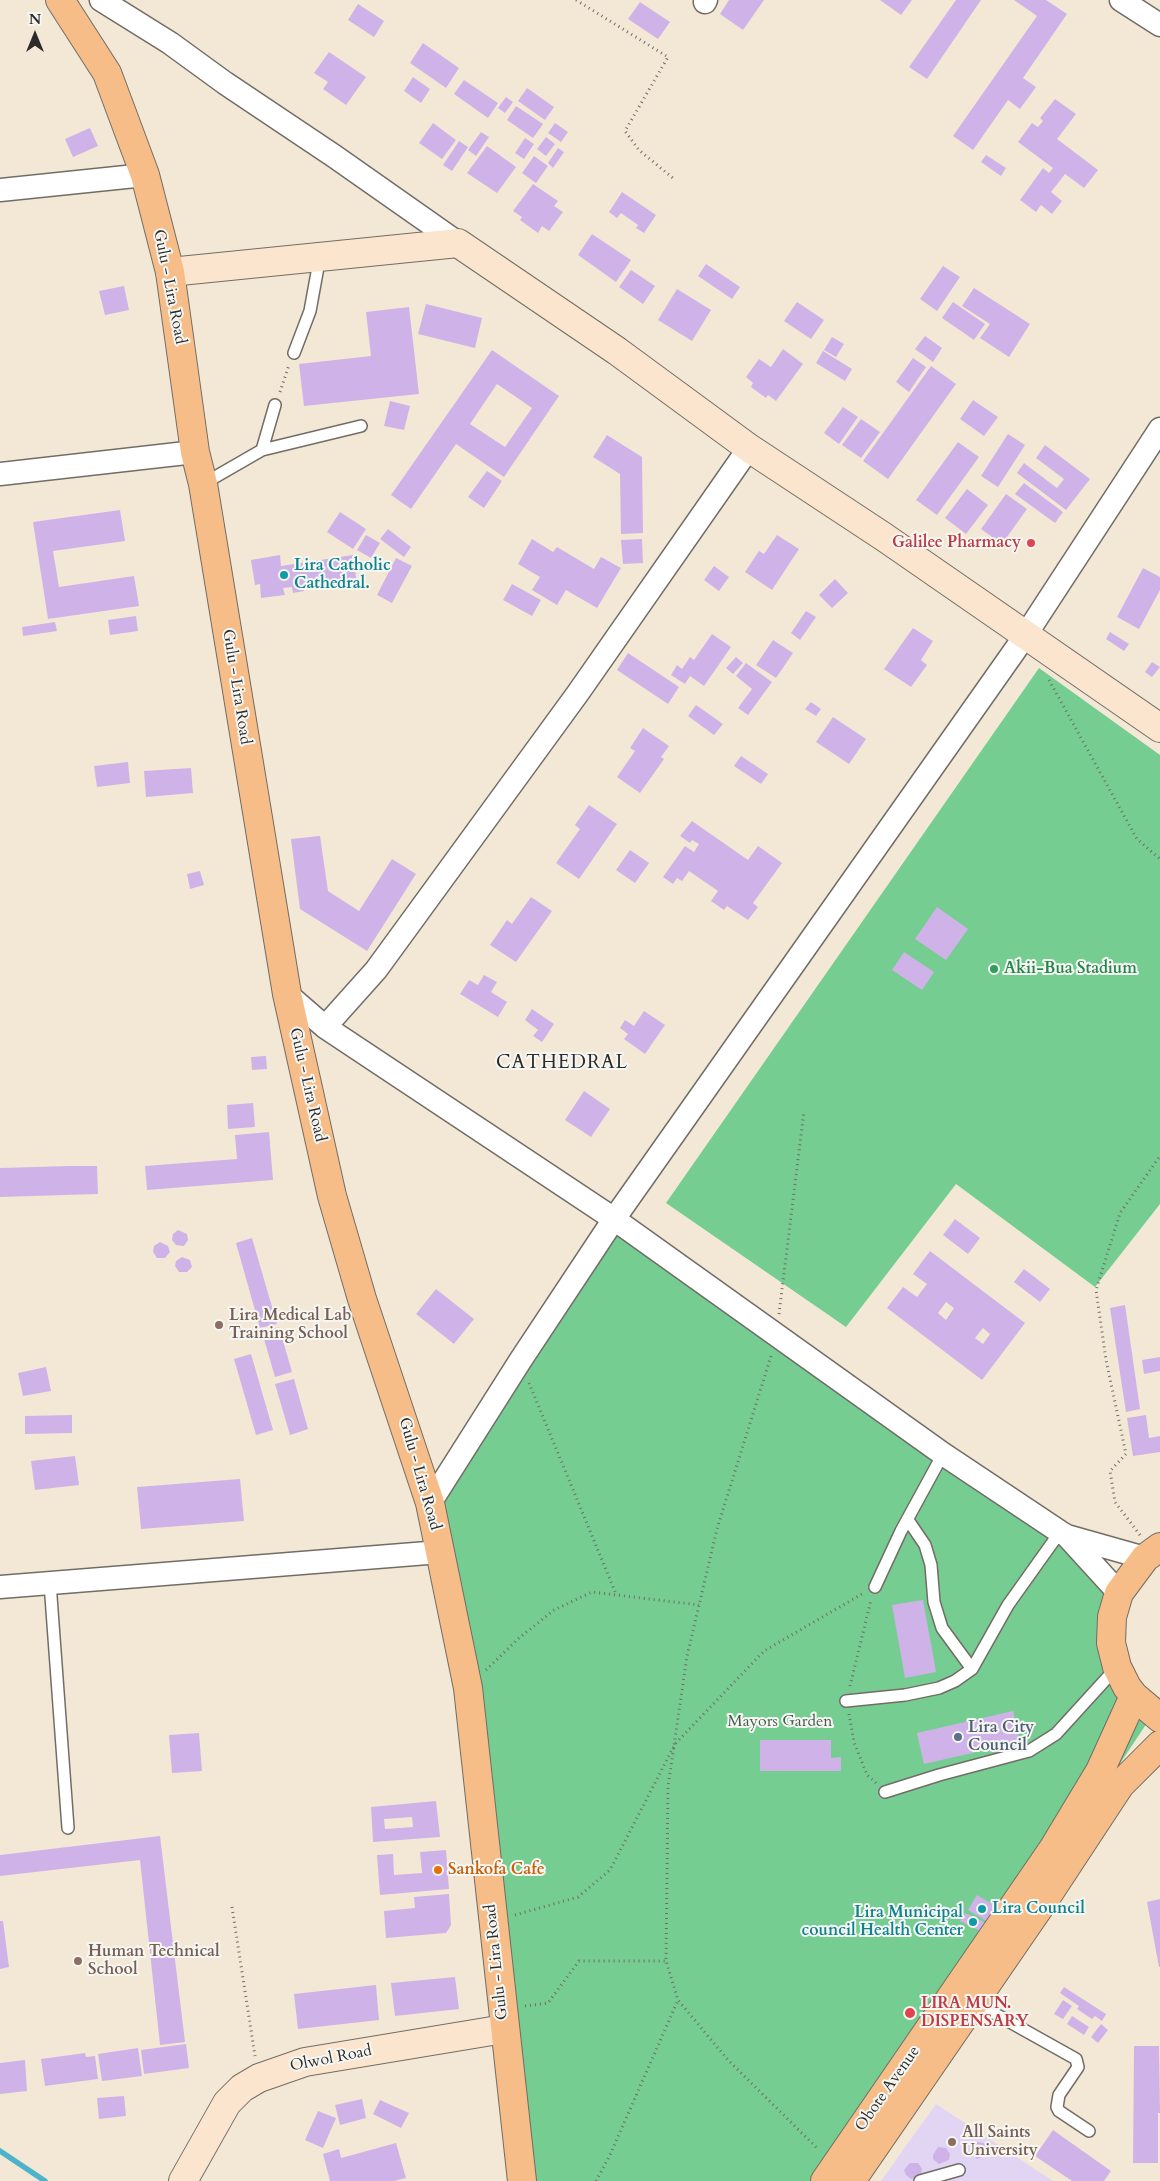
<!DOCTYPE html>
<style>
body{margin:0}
#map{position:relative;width:1160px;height:2181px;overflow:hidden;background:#f3e8d5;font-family:Cardo,serif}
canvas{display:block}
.north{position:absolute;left:10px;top:10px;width:50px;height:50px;-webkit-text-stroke:4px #f6f6f2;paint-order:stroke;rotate:0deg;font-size:14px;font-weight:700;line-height:20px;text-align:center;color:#2b2b2b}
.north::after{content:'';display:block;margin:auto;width:18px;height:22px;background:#2b2b2b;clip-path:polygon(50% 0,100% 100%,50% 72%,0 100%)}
</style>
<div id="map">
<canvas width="1160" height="2181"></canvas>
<div class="north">N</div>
</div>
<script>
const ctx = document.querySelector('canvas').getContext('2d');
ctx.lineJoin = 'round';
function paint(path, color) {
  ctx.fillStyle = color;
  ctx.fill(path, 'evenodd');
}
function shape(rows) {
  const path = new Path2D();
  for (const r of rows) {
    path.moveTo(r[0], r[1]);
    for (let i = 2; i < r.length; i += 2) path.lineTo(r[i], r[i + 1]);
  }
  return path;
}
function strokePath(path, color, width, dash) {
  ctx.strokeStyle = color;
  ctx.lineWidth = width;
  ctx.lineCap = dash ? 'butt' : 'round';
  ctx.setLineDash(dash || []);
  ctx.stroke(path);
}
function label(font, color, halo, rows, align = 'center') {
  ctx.font = font + ' Cardo,serif';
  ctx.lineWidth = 4;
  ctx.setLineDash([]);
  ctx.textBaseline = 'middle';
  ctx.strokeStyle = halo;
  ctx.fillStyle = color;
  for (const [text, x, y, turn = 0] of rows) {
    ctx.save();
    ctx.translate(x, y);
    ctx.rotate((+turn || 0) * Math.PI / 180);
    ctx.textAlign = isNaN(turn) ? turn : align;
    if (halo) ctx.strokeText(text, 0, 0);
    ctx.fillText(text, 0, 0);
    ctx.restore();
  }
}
paint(shape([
 [936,2104,1053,2181,881,2181]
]), '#e2d4f3');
paint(shape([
 [1039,668,1160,755,1160,1204,1095,1287,956,1184,846,1327,666,1203],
 [612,1227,1122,1587,1111,1640,1153,1714,842,2181,522,2181,431,1520]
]), '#76cd92');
strokePath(shape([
 [0,2151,45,2181]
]), '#4cb3ca', 5.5);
paint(shape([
 [729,0,764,0,743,30,720,14],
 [880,0,912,0,901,15],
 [956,0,981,0,927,79,909,67],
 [1014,0,1046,0,1067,14,1023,78,1036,87,1020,109,1008,100,973,150,953,136,1037,16],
 [640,2,670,22,658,39,628,19],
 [358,4,384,21,374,37,348,20],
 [423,43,459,68,446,88,410,63],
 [329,52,366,77,346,105,323,89,328,82,314,73],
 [413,77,430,89,421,103,404,91],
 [464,80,498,103,488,118,454,94],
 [527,88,554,107,545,120,518,101],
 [506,97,513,102,505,113,498,108],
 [1055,99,1076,114,1057,139,1098,170,1084,188,1065,174,1051,192,1062,201,1052,214,1041,205,1036,212,1020,200,1043,168,1049,173,1053,168,1018,142,1032,123,1038,127,1043,121,1040,118],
 [516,106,543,124,533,138,507,120],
 [433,123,456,140,442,159,419,143],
 [555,123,568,132,561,142,548,133],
 [90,128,98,146,73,157,65,139],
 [481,132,489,137,476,156,468,150],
 [546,137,555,144,546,156,537,149],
 [525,138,534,144,524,159,515,153],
 [459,141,468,147,452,171,443,165],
 [487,146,516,167,497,193,467,173],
 [558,148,564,152,553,168,548,163],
 [986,155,1006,168,1001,176,981,162],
 [534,156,548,166,536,183,522,173],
 [533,184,558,201,554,206,563,212,549,231,542,226,538,233,520,220,522,217,513,211],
 [622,192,656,215,644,233,636,228,638,225,621,213,617,218,609,212],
 [592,234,631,260,616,282,578,255],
 [706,264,740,287,732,299,698,276],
 [943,266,960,277,937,311,920,299],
 [631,270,655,286,643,304,619,287],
 [124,286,129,310,105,315,99,291],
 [974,288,1030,324,1009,357,980,338,990,324,962,306],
 [677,289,711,310,692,341,658,320],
 [797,302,824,320,811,339,784,321],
 [953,302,985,324,974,340,942,318],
 [426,304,482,318,475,348,418,334],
 [409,307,419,394,304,406,299,364,371,356,366,312],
 [925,336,942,348,933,362,915,349],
 [832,337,844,344,836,357,824,350],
 [783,349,803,364,776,401,768,395,766,398,751,387,753,383,746,377,759,359,771,367],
 [492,350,559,396,504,477,456,444,411,509,391,495],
 [497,384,532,408,505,447,470,424],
 [823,351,852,369,845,381,816,363],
 [913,358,926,367,909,392,896,382],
 [931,366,956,384,888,479,863,461],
 [973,400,998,417,984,436,960,419],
 [390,401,410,406,404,430,384,426],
 [843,407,858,417,839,444,824,433],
 [861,419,880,432,861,458,842,445],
 [1008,434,1025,445,998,487,981,476],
 [607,435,642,457,643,533,621,534,620,474,593,457],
 [958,442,979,457,937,515,916,500],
 [1045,445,1090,479,1066,510,1017,473,1024,463,1057,488,1064,479,1036,458],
 [487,471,502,481,484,508,468,497],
 [1024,483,1063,512,1055,523,1015,494],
 [967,489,988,505,966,534,945,518],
 [1006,494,1027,509,1002,544,981,529],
 [120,510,125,541,53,551,59,587,134,576,139,606,48,619,33,522],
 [340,512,366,529,353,549,327,532],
 [388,529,411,547,404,557,380,539],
 [366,535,380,543,371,558,357,550],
 [777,535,799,549,772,590,745,572,759,551,764,554],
 [532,539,553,552,557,547,594,569,601,557,621,568,597,608,566,590,557,605,532,590,540,577,518,564],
 [642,539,643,563,623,564,621,540],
 [280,555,281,566,353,555,356,578,303,586,304,591,293,593,292,587,283,588,285,595,261,598,260,584,255,585,251,560],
 [396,558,412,566,392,603,377,595],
 [714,566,729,577,719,591,704,580],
 [1143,568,1160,577,1160,590,1139,629,1117,617],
 [835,579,848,593,832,608,819,595],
 [512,584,541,600,532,616,503,600],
 [806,611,816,617,800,640,791,633],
 [136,616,138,631,110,635,108,620],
 [55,622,57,631,23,636,22,627],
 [913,628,933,641,921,660,927,665,911,687,884,669],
 [1110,632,1129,644,1124,651,1106,639],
 [712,634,731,647,704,686,690,676,685,684,671,675,677,665,682,669,690,657,694,660],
 [773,640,793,653,776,678,756,665],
 [628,653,679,687,668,704,617,670],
 [736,657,743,663,733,674,726,668],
 [1152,662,1160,667,1152,677,1145,672],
 [746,663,772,682,748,715,738,708,752,689,736,676],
 [811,702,821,709,816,716,805,709],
 [696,705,723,724,714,735,688,716],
 [833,717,866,739,849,764,816,742],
 [643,728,669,746,661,757,664,759,640,793,617,777,635,751,630,748],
 [741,756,768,774,761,784,734,766],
 [128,762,130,783,97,787,94,766],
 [191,768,193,793,146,797,144,771],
 [589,805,617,824,579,879,556,863,580,829,575,825],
 [692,821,748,860,758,846,782,863,753,903,758,907,748,920,727,906,724,910,711,901,718,891,689,871,682,881,677,878,673,884,663,877,685,846,694,852,699,844,692,840,690,843,680,836],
 [320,836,328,891,359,911,392,859,416,874,367,951,300,909,291,839],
 [630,850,649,863,635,883,616,870],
 [200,871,204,885,190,889,187,874],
 [531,897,552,911,516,962,490,945,507,920,512,924],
 [937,907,968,929,946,960,915,939],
 [904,952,934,972,922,990,892,970],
 [484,975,497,982,491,992,507,1002,498,1017,460,994,469,980,478,985],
 [532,1009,554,1024,542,1042,533,1036,538,1030,525,1020],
 [644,1011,665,1025,645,1054,624,1039,628,1034,620,1028,625,1020,634,1026],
 [266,1056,267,1069,252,1070,251,1057],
 [584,1091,610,1109,591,1137,565,1120],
 [253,1103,255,1127,228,1129,227,1105],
 [269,1132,273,1180,147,1190,145,1166,237,1159,235,1135],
 [69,1166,97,1166,98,1194,0,1197,0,1168],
 [955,1219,980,1238,968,1254,943,1235],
 [178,1230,187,1234,188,1240,184,1246,176,1245,172,1240,173,1234],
 [252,1238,277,1324,260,1328,236,1243],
 [160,1242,168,1246,170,1252,165,1258,157,1258,153,1252,154,1246],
 [930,1251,1025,1323,982,1380,887,1308,903,1287,917,1297,927,1284,913,1274],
 [946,1302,954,1308,946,1320,938,1313],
 [983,1328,990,1334,983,1344,975,1338],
 [182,1257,190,1260,192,1267,187,1272,179,1272,175,1266,176,1261],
 [1024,1269,1050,1289,1040,1302,1014,1282],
 [436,1289,474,1319,454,1344,416,1314],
 [1125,1305,1140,1409,1126,1412,1110,1308],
 [279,1327,292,1372,275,1377,262,1332],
 [251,1354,273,1430,256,1435,234,1359],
 [1160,1357,1160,1371,1144,1374,1142,1360],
 [46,1367,51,1391,23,1396,18,1373],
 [294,1379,308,1429,290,1435,275,1384],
 [72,1415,72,1433,25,1434,25,1416],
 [1146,1415,1149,1438,1160,1436,1160,1452,1133,1456,1127,1418],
 [75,1456,79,1485,35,1490,31,1461],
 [240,1479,244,1521,141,1529,137,1487],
 [923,1600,936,1672,905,1678,892,1605],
 [1013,1711,1020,1742,924,1764,917,1733],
 [199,1733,202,1771,172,1773,169,1735],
 [760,1740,831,1740,831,1758,841,1757,841,1771,760,1771],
 [436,1801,440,1837,373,1842,371,1807],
 [412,1817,413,1827,385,1829,384,1819],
 [160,1836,185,2042,160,2045,140,1860,0,1876,0,1855],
 [446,1850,449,1889,380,1895,377,1855,393,1854,394,1875,422,1873,420,1852],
 [449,1894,451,1925,446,1933,386,1938,384,1911,415,1908,414,1897],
 [977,1895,997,1907,988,1922,968,1910],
 [1160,1899,1160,1967,1159,1967,1147,1902],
 [965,1913,986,1923,982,1932,960,1921],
 [0,1921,3,1921,9,1967,0,1969],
 [455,1977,459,2009,395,2016,391,1983],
 [376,1985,379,2020,298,2029,294,1994],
 [1064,1987,1106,2014,1102,2021,1095,2016,1092,2019,1077,2009,1079,2006,1060,1993],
 [1063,2000,1072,2006,1063,2019,1054,2014],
 [1072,2016,1089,2027,1084,2035,1067,2024],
 [1101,2024,1108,2030,1098,2043,1091,2037],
 [186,2044,189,2068,144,2074,141,2050],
 [1134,2046,1159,2046,1160,2113,1158,2113,1158,2163,1133,2163],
 [138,2048,142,2076,102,2081,98,2054],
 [85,2053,86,2057,95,2056,98,2079,45,2086,41,2059],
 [25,2060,27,2091,0,2094,0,2063],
 [124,2096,126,2116,99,2119,97,2098],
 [362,2099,366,2118,340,2125,335,2105],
 [380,2100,409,2113,401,2128,373,2114],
 [318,2111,336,2118,323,2148,305,2140],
 [1053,2130,1111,2171,1104,2181,1072,2181,1035,2156],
 [976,2142,984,2143,988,2149,986,2155,977,2159,972,2154,971,2150],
 [396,2143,406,2178,394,2181,330,2181,323,2154,339,2149,341,2158],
 [938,2147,946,2148,950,2154,949,2160,939,2164,933,2159,933,2155],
 [910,2163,918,2163,922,2169,921,2175,911,2179,906,2175,904,2170]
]), '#cfb3e8');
const lane = shape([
 [294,353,310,311,320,256],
 [262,450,275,405],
 [203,484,262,450,361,426],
 [908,1520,925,1545,931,1565,934,1602,942,1628,972,1669],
 [50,1583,68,1828],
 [875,1587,901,1531,943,1454],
 [846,1701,905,1695,939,1688,955,1681,972,1669,1008,1605,1060,1532],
 [885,1792,939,1775,1029,1751,1056,1734,1117,1667],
 [974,2002,1076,2059,1078,2067,1059,2095,1057,2107,1059,2111,1089,2131],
 [920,2181,959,2170]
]);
const street = shape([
 [101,0,170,43,225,83,334,156,458,243],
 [1121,0,1160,25],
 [705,2,706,0],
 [0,190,145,175],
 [0,474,195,452],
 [287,994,325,1027,614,1219,943,1454,1060,1532,1067,1536,1145,1558],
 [325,1027,376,970,578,693,749,448],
 [430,1503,520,1361,614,1219,1025,636,1160,429],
 [1067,1536,1119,1593],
 [0,1587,440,1552]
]);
const secondary = shape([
 [170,272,458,243,617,351,749,448,884,537,1160,728],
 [183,2181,227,2103,242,2088,259,2078,305,2062,504,2029]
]);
const primary = shape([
 [60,0,107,73,145,175,170,272,195,452,203,484,287,994,332,1196,362,1299,430,1503,468,1688,522,2181],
 [1160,1547,1145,1558,1119,1593,1112,1617,1111,1643,1117,1667,1127,1687,1134,1696,1160,1718],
 [825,2181,1053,1849,1100,1771,1134,1696],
 [851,2181,1045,1899,1120,1785,1160,1745]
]);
strokePath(lane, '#716d66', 14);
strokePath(street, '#716d66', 25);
strokePath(secondary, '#716d66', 30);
strokePath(primary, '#716d66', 30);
strokePath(shape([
 [576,0,668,57,625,131,639,150,674,179],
 [280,392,289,365],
 [1049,680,1137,839,1160,859],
 [779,1314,804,1111],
 [771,1356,717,1529,687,1656,668,1787,666,1961,678,2000,728,2060,819,2150],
 [529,1383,616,1594],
 [1140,1535,1115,1502,1110,1471,1126,1454,1106,1360,1096,1290,1120,1213,1160,1156],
 [486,1670,519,1638,554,1610,592,1592,699,1605],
 [850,1686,871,1600],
 [849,1714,854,1742,867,1775,876,1783],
 [232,1907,255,2056],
 [515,1915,578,1897,610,1870,675,1744,764,1651,862,1594],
 [525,2006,548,2003,579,1961,666,1961],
 [596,2181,610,2155,678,2000]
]), '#716d66', 3, [1, 4]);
strokePath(lane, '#fff', 11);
strokePath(street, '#fff', 22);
strokePath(secondary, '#fce5cf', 28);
strokePath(primary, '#f7bd88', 28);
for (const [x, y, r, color] of [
 [1031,543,5,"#e0444e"],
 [284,575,5,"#0f9aa8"],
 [994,969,5,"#2e9e5b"],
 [219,1325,5,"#8d6e63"],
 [958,1737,5,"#5c6f8a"],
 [438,1870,5,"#e8710a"],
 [982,1909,5,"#0f9aa8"],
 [973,1922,5,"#0f9aa8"],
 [78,1961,5,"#8d6e63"],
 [910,2013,6,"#e0444e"],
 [952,2142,5,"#8d6e63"]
]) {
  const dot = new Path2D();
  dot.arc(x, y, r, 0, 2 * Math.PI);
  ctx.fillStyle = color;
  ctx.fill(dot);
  strokePath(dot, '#f6f6f2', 2);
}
label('16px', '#2b2b2b', '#f6f6f2', [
 ["Gulu - Lira Road",169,287,79],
 ["Gulu - Lira Road",236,687,81],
 ["Gulu - Lira Road",307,1085,77],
 ["Gulu - Lira Road",419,1474,74],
 ["Gulu - Lira Road",497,1962,-96],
 ["Olwol Road",331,2059,-11],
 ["Obote Avenue",888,2089,-55]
]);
label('bold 16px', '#be3a42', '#f6f6f2', [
 ["Galilee Pharmacy",1021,543],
 ["LIRA MUN.",921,2004,"left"],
 ["DISPENSARY",921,2022,"left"]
], 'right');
label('bold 16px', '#0d838f', '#f6f6f2', [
 ["Lira Catholic",294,566],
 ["Cathedral.",294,584],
 ["Lira Council",992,1909],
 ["Lira Municipal",963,1913,"right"],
 ["council Health Center",963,1931,"right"]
], 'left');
label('bold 16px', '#27864d', '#f6f6f2', [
 ["Akii-Bua Stadium",1004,969]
], 'left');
label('bold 16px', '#785e54', '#f6f6f2', [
 ["Lira Medical Lab",229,1316],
 ["Training School",229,1334],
 ["Human Technical",88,1952],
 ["School",88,1970],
 ["All Saints",962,2133],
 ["University",962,2151]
], 'left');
label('16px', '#425c4a', '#f6f6f2', [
 ["Mayors Garden",780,1722]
]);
label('bold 16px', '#4e5e75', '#f6f6f2', [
 ["Lira City",968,1728],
 ["Council",968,1746]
], 'left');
label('bold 16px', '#c56008', '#f6f6f2', [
 ["Sankofa Cafe",448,1870]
], 'left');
ctx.letterSpacing = '1px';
label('19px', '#2b2b2b', '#f6f6f2', [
 ["CATHEDRAL",562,1064]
]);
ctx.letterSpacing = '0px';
</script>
